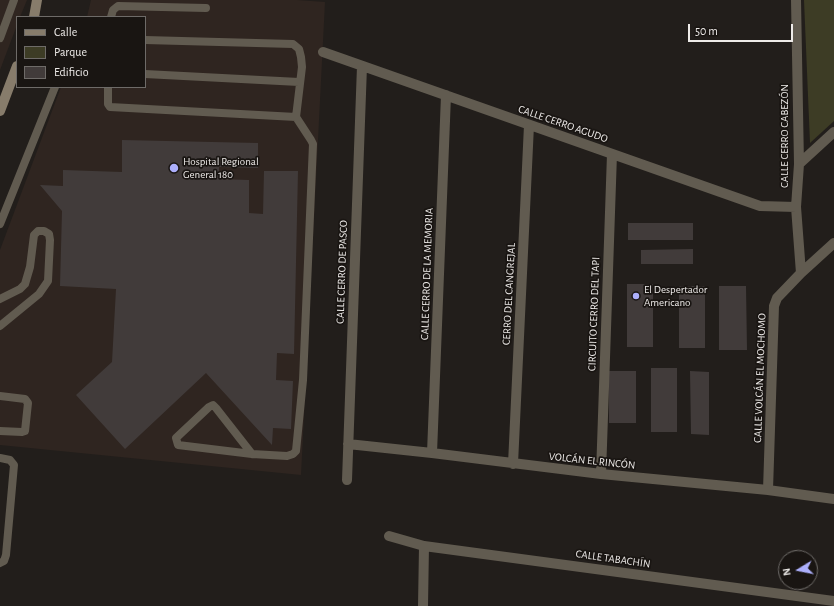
<!DOCTYPE html>
<meta charset="utf-8">
<style>
body{margin:0}
#map{position:relative;width:834px;height:606px;overflow:hidden;background:#221e1b;font-family:"Alegreya Sans",sans-serif}
canvas{display:block}
.legend{position:absolute;left:16px;top:16px;width:130px;height:72px;box-sizing:border-box;background:#191512;border:1px solid #6e6b68;margin:0;padding:5px 7px;list-style:none;font-size:12px;color:#eeebe9}
.legend li{display:flex;align-items:center;gap:8px;height:20px}
.legend b{width:20px;border:1px solid #6e6b68}
.north{position:absolute;left:778px;top:550px;width:40px;height:40px;box-sizing:border-box;background:#191512;border:1px solid #6e6b68;border-radius:50%;rotate:260deg;font-size:11px;font-weight:700;line-height:16px;text-align:center;color:#eeebe9}
.north::after{content:'';display:block;margin:auto;width:14px;height:18px;background:#acaffb;clip-path:polygon(50% 0,100% 100%,50% 72%,0 100%)}
.scale{position:absolute;left:688px;top:24px;width:105px;height:18px;box-sizing:border-box;border:2px solid #eeebe9;border-top:0;padding-left:5px;font-size:12px;line-height:14px;white-space:nowrap;color:#eeebe9;-webkit-text-stroke:3px #191512;paint-order:stroke}
</style>
<div id="map">
<canvas width="834" height="606"></canvas>
<ul class="legend">
<li><b style="height:5px;background:#877c6b"></b>Calle</li>
<li><b style="height:11px;background:#3d3c25"></b>Parque</li>
<li><b style="height:11px;background:#413b3a"></b>Edificio</li>
</ul>
<div class="north">N</div>
<div class="scale">50 m</div>
</div>
<script>
const ctx = document.querySelector('canvas').getContext('2d');
ctx.lineJoin = 'round';
function paint(path, color) {
  ctx.fillStyle = color;
  ctx.fill(path, 'evenodd');
}
function shape(rows) {
  const path = new Path2D();
  for (const r of rows) {
    path.moveTo(r[0], r[1]);
    for (let i = 2; i < r.length; i += 2) path.lineTo(r[i], r[i + 1]);
  }
  return path;
}
function strokePath(path, color, width, dash) {
  ctx.strokeStyle = color;
  ctx.lineWidth = width;
  ctx.lineCap = dash ? 'butt' : 'round';
  ctx.setLineDash(dash || []);
  ctx.stroke(path);
}
function label(font, color, halo, rows, align = 'center') {
  ctx.font = font + ' "Alegreya Sans",sans-serif';
  ctx.lineWidth = 3.5;
  ctx.setLineDash([]);
  ctx.textBaseline = 'middle';
  ctx.strokeStyle = halo;
  ctx.fillStyle = color;
  for (const [text, x, y, turn = 0] of rows) {
    ctx.save();
    ctx.translate(x, y);
    ctx.rotate((+turn || 0) * Math.PI / 180);
    ctx.textAlign = isNaN(turn) ? turn : align;
    if (halo) ctx.strokeText(text, 0, 0);
    ctx.fillText(text, 0, 0);
    ctx.restore();
  }
}
paint(shape([
 [0,0,27,0,20,17,17,17,17,25,0,70],
 [91,0,297,0,325,2,301,475,0,445,0,250,61,87,145,87,145,17,87,17]
]), '#2f2520');
paint(shape([
 [804,0,834,0,834,121,810,143]
]), '#3d3c25');
paint(shape([
 [122,140,258,143,258,168,219,167,219,179,249,180,249,213,263,214,264,171,298,171,294,354,277,353,276,380,293,381,291,429,273,428,272,445,206,373,125,449,76,395,112,362,116,289,60,286,62,211,40,185,63,186,63,170,122,172],
 [628,223,693,223,693,240,628,240],
 [693,249,693,264,641,264,641,250],
 [627,284,653,284,653,347,627,347],
 [679,286,705,286,705,348,679,348],
 [719,286,746,286,747,350,719,350],
 [651,368,677,368,677,432,651,432],
 [609,371,636,371,636,423,609,423],
 [690,371,709,372,709,435,691,434]
]), '#413b3a');
strokePath(shape([
 [111,17,113,10,118,6,206,8],
 [0,38,14,0],
 [145,40,293,44,299,49,301,57,302,67,296,117,311,140,313,144,303,380,296,451,293,454,287,456,252,454,178,445,176,438,209,407,213,405,216,408,252,454],
 [145,74,299,82],
 [108,87,108,104,110,107,296,117],
 [0,224,55,87],
 [0,299,20,289,25,284,30,267,34,235,38,231,44,231,49,234,50,240,48,281,39,294,0,326],
 [0,396,25,399,28,403,25,431,22,432,0,431],
 [0,458,10,460,14,465,6,555,4,561,0,563]
]), '#615b50', 8);
strokePath(shape([
 [796,0,799,164,796,207,801,273],
 [323,52,760,206,796,207],
 [799,164,834,132],
 [348,444,432,453,601,474,768,490,834,499],
 [432,453,446,95],
 [513,464,529,125],
 [601,474,612,154],
 [347,480,362,66],
 [768,490,774,306,777,298,801,273,834,243],
 [389,536,424,546,834,601],
 [423,606,424,546]
]), '#615b50', 10);
strokePath(shape([
 [34,17,37,0],
 [0,111,17,66]
]), '#877c6b', 10);
for (const [x, y, r, color] of [
 [174,168,5,"#acaffb"],
 [636,296,4,"#acaffb"]
]) {
  const dot = new Path2D();
  dot.arc(x, y, r, 0, 2 * Math.PI);
  ctx.fillStyle = color;
  ctx.fill(dot);
  strokePath(dot, '#191512', 1.5);
}
label('11px', '#eeebe9', '#191512', [
 ["CALLE CERRO AGUDO",563,124,19],
 ["CALLE CERRO CABEZÓN",785,136,-90],
 ["CALLE CERRO DE PASCO",342,272,-88],
 ["CALLE CERRO DE LA MEMORIA",427,274,-88],
 ["CERRO DEL CANGREJAL",509,294,-87],
 ["CIRCUITO CERRO DEL TAPI",594,314,-88],
 ["CALLE VOLCÁN EL MOCHOMO",760,378,-88],
 ["VOLCÁN EL RINCÓN",592,461,6],
 ["CALLE TABACHÍN",613,559,8]
]);
label('11px', '#eeebe9', '#191512', [
 ["Hospital Regional",183,162],
 ["General 180",183,175],
 ["El Despertador",644,290],
 ["Americano",644,303]
], 'left');
</script>
